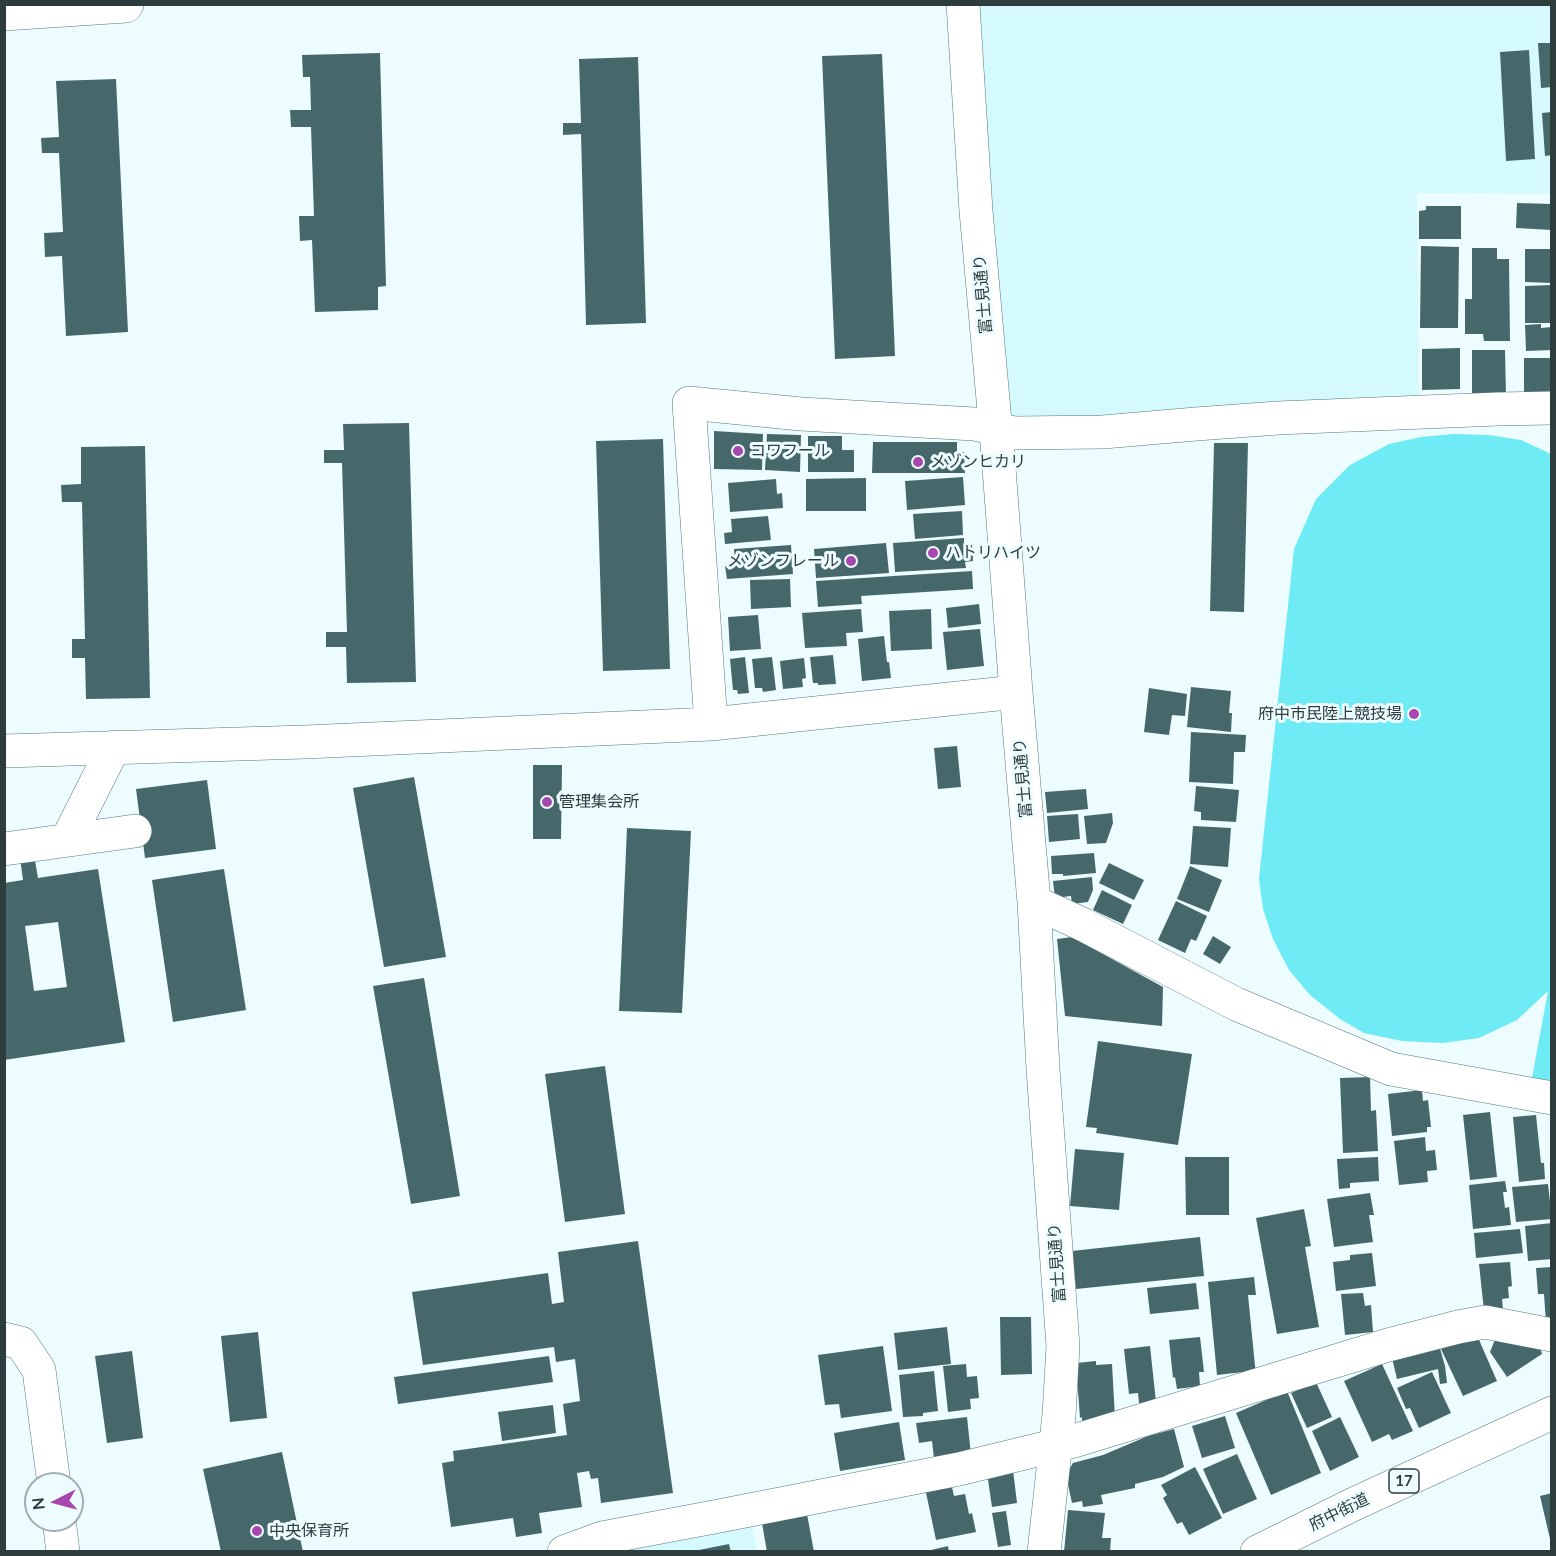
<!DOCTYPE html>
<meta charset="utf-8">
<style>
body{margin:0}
#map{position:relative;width:1556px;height:1556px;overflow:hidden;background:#edfcfe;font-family:Lato,sans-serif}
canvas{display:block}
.frame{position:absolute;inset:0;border:6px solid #2d3c3d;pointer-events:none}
.north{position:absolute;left:24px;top:1472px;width:60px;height:60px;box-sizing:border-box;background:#edfcfe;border:2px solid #a0afb1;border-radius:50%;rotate:264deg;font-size:16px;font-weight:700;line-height:24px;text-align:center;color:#2d3c3d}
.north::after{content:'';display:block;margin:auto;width:21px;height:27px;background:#a747af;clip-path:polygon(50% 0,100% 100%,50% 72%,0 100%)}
</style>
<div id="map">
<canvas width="1556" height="1556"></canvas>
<div class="frame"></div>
<div class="north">N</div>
</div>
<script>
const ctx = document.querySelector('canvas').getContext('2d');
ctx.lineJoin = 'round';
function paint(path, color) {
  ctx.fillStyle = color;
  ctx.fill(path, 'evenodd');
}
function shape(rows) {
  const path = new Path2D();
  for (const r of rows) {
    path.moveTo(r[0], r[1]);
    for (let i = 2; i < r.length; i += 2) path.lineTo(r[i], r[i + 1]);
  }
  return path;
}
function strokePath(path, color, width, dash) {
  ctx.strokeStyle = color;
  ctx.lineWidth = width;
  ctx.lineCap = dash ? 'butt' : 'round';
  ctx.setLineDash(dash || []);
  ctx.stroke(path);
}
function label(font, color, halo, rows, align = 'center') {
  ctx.font = font + ' Lato,"Noto Sans JP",sans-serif';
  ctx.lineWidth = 6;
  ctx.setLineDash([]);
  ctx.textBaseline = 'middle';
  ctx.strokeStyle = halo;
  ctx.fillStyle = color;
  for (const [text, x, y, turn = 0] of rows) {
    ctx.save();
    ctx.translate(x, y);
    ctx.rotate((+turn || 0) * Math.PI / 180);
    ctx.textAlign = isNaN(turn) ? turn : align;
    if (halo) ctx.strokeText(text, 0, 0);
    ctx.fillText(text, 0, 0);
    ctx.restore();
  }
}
paint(shape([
 [973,5,1551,5,1551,194,1417,193,1419,397,1018,423,1009,415],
 [752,1524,757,1551,603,1552]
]), '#d4fafd');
paint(shape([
 [1454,434,1488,435,1521,440,1551,454,1551,1082,1532,1078,1548,991,1517,1020,1479,1038,1443,1043,1402,1041,1364,1033,1340,1019,1310,995,1289,970,1273,939,1263,909,1259,879,1294,549,1316,499,1350,465,1389,444,1421,437]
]), '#6eebf5');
paint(shape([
 [1538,43,1552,43,1552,87,1541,88],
 [1529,50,1535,159,1506,161,1500,52],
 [380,53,386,286,378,287,378,310,315,312,312,240,300,241,299,216,314,216,311,127,291,127,290,110,311,110,310,77,303,77,302,55],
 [882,54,895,356,835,359,822,56],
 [638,57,646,323,586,325,581,134,563,135,563,123,581,123,579,59],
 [116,79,128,332,66,336,62,256,45,257,44,233,63,232,59,153,42,153,41,138,59,137,56,81],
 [1552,112,1552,155,1545,156,1542,113],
 [1517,203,1552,204,1552,230,1516,228],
 [1426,206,1461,206,1461,239,1419,239,1419,211,1426,210],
 [1421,246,1459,247,1458,328,1420,328],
 [1472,248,1497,248,1497,259,1509,259,1510,341,1484,341,1483,334,1465,334,1465,299,1472,299],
 [1525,249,1552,249,1552,283,1525,282],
 [1552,285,1552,323,1525,323,1525,286],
 [1541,324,1541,328,1552,327,1552,350,1526,351,1525,325],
 [1460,348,1460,389,1422,390,1422,349],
 [1472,350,1505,350,1506,396,1472,396],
 [1524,358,1552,358,1552,395,1524,396],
 [409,423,416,682,347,683,346,647,326,647,326,632,347,632,342,463,324,463,324,450,344,450,343,424],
 [714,431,763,434,762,470,714,469],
 [767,434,801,435,800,472,765,470],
 [808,436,842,436,842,450,854,450,854,472,808,472],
 [663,439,670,669,603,671,596,441],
 [873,442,957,442,957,452,964,452,965,473,872,473],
 [1214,443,1248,443,1244,612,1210,611],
 [145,446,150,698,86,699,85,658,72,658,72,639,85,639,82,502,62,502,61,485,81,484,81,447],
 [963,477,965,505,907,510,905,481],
 [866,478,866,511,806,511,806,479],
 [776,479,777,494,782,493,783,508,730,512,728,483],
 [962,511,963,535,915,539,913,514],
 [768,516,771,540,725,544,724,533,732,532,731,519],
 [964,538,964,545,972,545,973,561,965,562,966,568,895,572,893,543],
 [886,543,889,573,816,578,814,549],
 [791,545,793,574,727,579,725,566,735,565,734,549],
 [972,571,973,589,861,596,862,604,818,607,816,581],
 [790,579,791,607,751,609,750,580],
 [979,604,981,624,948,628,946,608],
 [861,609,863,632,846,633,847,646,805,648,802,613],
 [931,609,932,649,891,651,889,611],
 [758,615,761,649,730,651,728,617],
 [980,629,984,666,947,670,943,632],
 [884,636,887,662,889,662,891,678,862,681,858,639],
 [833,655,836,684,818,685,818,683,813,683,810,657],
 [745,657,749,693,738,694,737,690,733,690,730,659],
 [772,657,776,690,763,692,762,688,755,688,752,659],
 [804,658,806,678,802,679,803,687,783,689,780,661],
 [1191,687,1231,691,1229,713,1232,713,1231,732,1187,727],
 [1149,688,1187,694,1185,716,1172,715,1169,735,1144,732],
 [1191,732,1246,735,1245,752,1234,752,1233,784,1189,782],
 [957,746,961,787,938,789,934,748],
 [533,765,562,765,561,839,533,839],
 [414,777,446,957,384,967,353,788],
 [207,780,216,849,145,858,136,789],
 [1196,786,1239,790,1236,822,1201,820,1201,812,1194,811],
 [1086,789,1088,809,1047,813,1045,792],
 [1112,813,1113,823,1106,843,1087,844,1084,816],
 [1078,814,1080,839,1049,842,1047,816],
 [1193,826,1231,828,1228,867,1190,864],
 [627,828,691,831,682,1013,619,1011],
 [1094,853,1096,873,1063,876,1063,874,1052,874,1051,856],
 [34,855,38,878,98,869,125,1042,4,1060,4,883,23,880,20,858],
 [58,922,67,987,34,991,25,926],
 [1109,863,1144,880,1134,900,1099,883],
 [1190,866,1222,880,1209,912,1177,899],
 [224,869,246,1010,173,1022,152,880],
 [1092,877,1093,890,1088,902,1072,904,1071,896,1055,898,1053,881],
 [1102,890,1132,905,1123,924,1093,910],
 [1176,901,1207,916,1196,941,1191,939,1185,953,1158,940],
 [1213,936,1231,947,1220,964,1203,954],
 [1072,937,1163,987,1162,1026,1065,1016,1057,939],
 [424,978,460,1196,411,1204,373,986],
 [1098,1041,1192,1054,1178,1145,1096,1133,1097,1128,1086,1127],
 [605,1066,625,1214,565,1222,545,1074],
 [1370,1077,1371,1111,1376,1110,1378,1151,1343,1153,1340,1078],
 [1422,1090,1423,1101,1428,1100,1431,1127,1427,1127,1427,1132,1392,1136,1388,1094],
 [1490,1112,1497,1177,1470,1180,1463,1115],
 [1536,1115,1541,1163,1544,1163,1545,1179,1519,1182,1513,1117],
 [1425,1137,1426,1151,1435,1150,1437,1170,1427,1171,1428,1182,1399,1185,1394,1141],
 [1075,1149,1124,1153,1119,1210,1070,1206],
 [1185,1157,1229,1157,1229,1215,1186,1215],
 [1378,1157,1379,1181,1350,1183,1350,1188,1339,1189,1337,1159],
 [1505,1181,1507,1192,1503,1192,1505,1208,1509,1207,1511,1225,1473,1229,1469,1185],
 [1548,1184,1552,1219,1516,1222,1512,1187],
 [1370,1193,1374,1215,1369,1215,1373,1242,1334,1247,1327,1199],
 [1304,1209,1311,1246,1305,1247,1319,1327,1277,1334,1256,1218],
 [1552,1223,1552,1259,1528,1261,1525,1226],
 [1520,1229,1523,1253,1476,1258,1474,1233],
 [1200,1237,1204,1276,1076,1289,1072,1251],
 [638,1241,673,1493,601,1503,598,1478,591,1479,589,1471,577,1473,582,1507,539,1513,542,1533,516,1537,513,1518,451,1527,442,1463,454,1461,453,1451,567,1435,563,1404,580,1401,575,1359,556,1362,554,1347,423,1365,412,1292,548,1273,552,1304,564,1302,558,1252],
 [1372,1253,1376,1286,1336,1291,1333,1262,1350,1260,1350,1255],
 [1510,1262,1512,1286,1508,1287,1509,1298,1502,1299,1503,1309,1484,1311,1479,1264],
 [1552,1267,1552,1322,1546,1323,1544,1294,1538,1294,1536,1268],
 [1254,1277,1256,1295,1248,1295,1256,1376,1243,1372,1217,1375,1208,1282],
 [1196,1283,1199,1309,1150,1314,1147,1288],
 [1363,1293,1365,1306,1371,1305,1373,1332,1345,1335,1341,1294],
 [1000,1317,1031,1317,1032,1374,1001,1375],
 [947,1327,951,1364,898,1370,894,1333],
 [258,1332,267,1418,230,1422,221,1336],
 [1476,1333,1497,1381,1463,1396,1441,1349],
 [1200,1337,1204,1372,1199,1372,1200,1386,1177,1389,1175,1377,1173,1378,1169,1340],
 [1496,1337,1540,1347,1542,1354,1507,1377,1490,1352],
 [1439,1345,1445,1366,1447,1383,1440,1384,1438,1369,1397,1379,1392,1358],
 [883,1346,892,1411,841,1418,839,1404,825,1405,818,1355],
 [1150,1346,1156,1402,1139,1403,1138,1393,1129,1394,1124,1349],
 [132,1351,143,1438,107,1443,95,1356],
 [549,1356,553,1382,398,1404,394,1377],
 [1096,1361,1096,1365,1112,1364,1115,1418,1082,1425,1082,1417,1080,1418,1076,1363],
 [966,1364,967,1377,977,1376,979,1398,970,1399,971,1409,948,1412,943,1366],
 [1382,1364,1413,1431,1392,1440,1389,1434,1372,1442,1344,1381],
 [934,1371,938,1411,923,1413,923,1416,903,1417,899,1375],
 [1432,1372,1451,1413,1419,1428,1410,1408,1406,1409,1397,1388],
 [1316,1382,1332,1417,1307,1428,1291,1393],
 [1287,1391,1321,1473,1271,1495,1236,1413],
 [553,1405,556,1433,502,1441,498,1412],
 [1225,1416,1235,1448,1202,1458,1192,1426],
 [967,1417,971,1455,934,1459,932,1441,919,1443,916,1423],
 [1340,1417,1359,1457,1330,1471,1312,1431],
 [899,1422,905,1460,840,1471,834,1433],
 [1174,1429,1184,1467,1163,1477,1135,1484,1135,1488,1101,1495,1103,1504,1083,1507,1082,1501,1072,1503,1066,1475,1073,1463,1103,1455,1148,1436],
 [282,1452,303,1552,221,1552,203,1469],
 [1237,1454,1257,1499,1223,1514,1203,1469],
 [1195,1467,1222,1518,1189,1535,1182,1522,1177,1524,1163,1498,1167,1495,1161,1485],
 [1013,1470,1017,1503,992,1507,987,1473],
 [951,1483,954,1496,965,1494,969,1514,972,1513,976,1532,936,1540,925,1488],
 [1552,1493,1552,1543,1551,1543,1540,1496],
 [1068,1510,1105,1513,1102,1538,1111,1538,1110,1552,1064,1552],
 [1006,1511,1011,1545,998,1547,992,1513],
 [807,1514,814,1552,767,1552,762,1523],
 [729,1544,731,1552,699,1552,699,1550],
 [948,1546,949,1552,927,1552,927,1551]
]), '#46686b');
const minor = shape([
 [963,4,976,211,998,455,1016,692,1034,902,1043,1069,1063,1346,1059,1415,1044,1552],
 [4,14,126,6,127,4],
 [711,724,689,403,801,414,974,424,1015,433,1103,432,1196,424,1278,418,1497,409,1552,408],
 [4,751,305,742,711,724,1016,692],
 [67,840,114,747],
 [4,849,135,831],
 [1034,902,1084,925,1236,1004,1391,1069,1552,1098],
 [4,1339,21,1343,39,1370,54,1484],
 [59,1520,63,1552],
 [564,1552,602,1538,714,1517,959,1469,1074,1441,1388,1345,1458,1327,1485,1322,1552,1335]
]);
const major = shape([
 [1257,1552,1354,1504,1552,1413]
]);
strokePath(minor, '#55787a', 34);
strokePath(major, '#55787a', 34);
strokePath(minor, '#fff', 33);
strokePath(major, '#fff', 33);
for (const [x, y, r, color] of [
 [738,451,6,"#a747af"],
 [918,462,6,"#a747af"],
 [933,553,6,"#a747af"],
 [851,561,6,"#a747af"],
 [1414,714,6,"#a747af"],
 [547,802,6,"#a747af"],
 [257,1531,6,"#a747af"]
]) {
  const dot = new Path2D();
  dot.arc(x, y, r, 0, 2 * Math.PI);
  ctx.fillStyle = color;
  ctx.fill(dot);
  strokePath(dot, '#edfcfe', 2);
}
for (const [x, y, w] of [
 [1404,1481,30]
]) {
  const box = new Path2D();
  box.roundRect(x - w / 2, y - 12, w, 24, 4.5);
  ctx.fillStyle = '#edfcfe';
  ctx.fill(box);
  strokePath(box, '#2d3c3d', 1.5);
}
label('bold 15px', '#2d3c3d', null, [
 ["17",1404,1481]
]);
label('16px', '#2d3c3d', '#edfcfe', [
 ["富士見通り",983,294,-95],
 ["富士見通り",1023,778,-95],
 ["富士見通り",1057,1263,-94],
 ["府中街道",1339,1512,-26]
]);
label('16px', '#2d3c3d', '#edfcfe', [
 ["コワフール",750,451],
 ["メゾンヒカリ",930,462],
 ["ハトリハイツ",945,553],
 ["メゾンフレール",839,561,"right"],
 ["府中市民陸上競技場",1402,714,"right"],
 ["管理集会所",559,802],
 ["中央保育所",269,1531]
], 'left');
</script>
